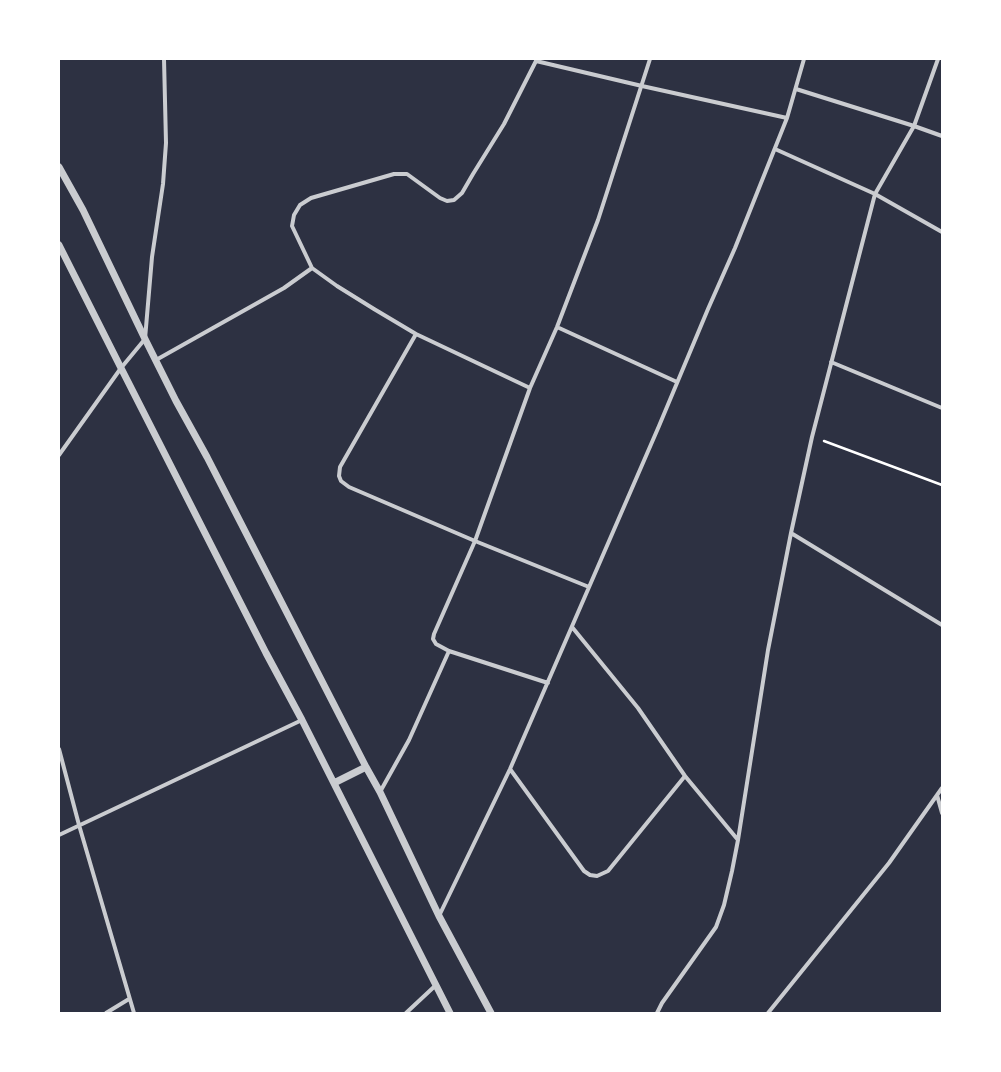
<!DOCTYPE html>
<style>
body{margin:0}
#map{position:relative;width:1001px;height:1072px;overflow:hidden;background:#2d3142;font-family:Figtree,sans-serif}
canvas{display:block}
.frame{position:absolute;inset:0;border:60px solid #fff;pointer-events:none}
</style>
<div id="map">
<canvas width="1001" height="1072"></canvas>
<div class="frame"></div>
</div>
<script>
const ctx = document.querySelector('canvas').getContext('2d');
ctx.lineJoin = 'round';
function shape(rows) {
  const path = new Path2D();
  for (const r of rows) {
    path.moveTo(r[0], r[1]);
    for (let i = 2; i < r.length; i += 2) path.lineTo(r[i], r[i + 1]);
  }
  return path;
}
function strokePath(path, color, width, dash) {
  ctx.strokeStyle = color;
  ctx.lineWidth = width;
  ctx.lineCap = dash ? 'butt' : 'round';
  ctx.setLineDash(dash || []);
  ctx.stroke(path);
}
strokePath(shape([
 [824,441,942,485]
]), '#fff', 2.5);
strokePath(shape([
 [536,61,642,86,787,118],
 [796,89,914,126,942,136],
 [775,149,875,194,942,232],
 [312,268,292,226,294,215,300,205,311,198,394,174,407,174,440,198,447,201,454,200,462,193,473,174,504,124,537,59],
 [557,327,677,382],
 [416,334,340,467,339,476,341,481,349,487,475,541,589,587],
 [156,360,284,288,312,268,337,286,374,309,416,334,530,388],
 [831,362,942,408],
 [59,455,121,368,145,339,152,257,163,184,166,143,164,59],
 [791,533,942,625],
 [572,627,638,708,685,776,738,840],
 [548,683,449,651,436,644,433,639,434,634,475,541,530,388,557,327,598,220,650,59],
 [59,749,79,825,134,1013],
 [510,769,584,871,590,875,597,876,608,871,685,776],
 [380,792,409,740,449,651],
 [937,795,942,813],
 [59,835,302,720],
 [439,916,510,769,659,426,708,309,735,248,787,118,804,59],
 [106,1013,129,999],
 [406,1013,436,985],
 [657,1013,662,1003,716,927,724,905,732,871,738,840,768,650,791,533,812,437,875,194,914,126,938,59],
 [768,1013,889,863,942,788]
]), '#caccd0', 4);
strokePath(shape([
 [59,167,83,210,145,339,176,401,207,457,366,767,380,792,439,916,491,1013],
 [59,245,121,368,266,653,302,720,450,1013],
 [334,783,366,767]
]), '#caccd0', 7);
</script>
